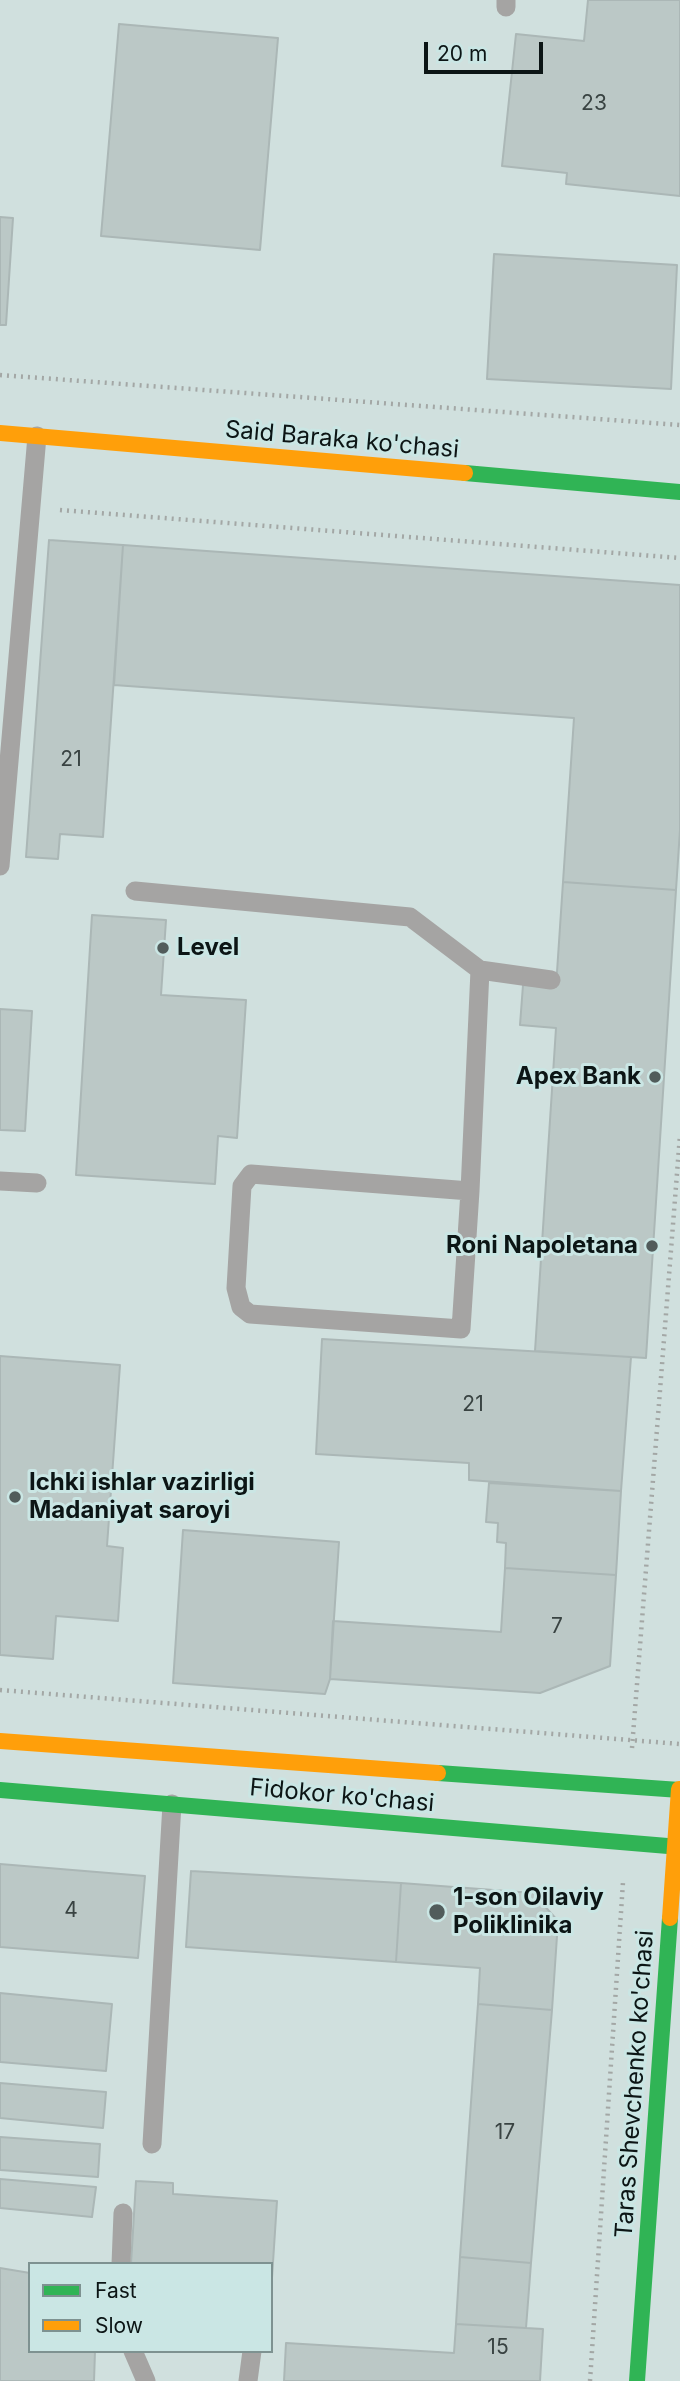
<!DOCTYPE html>
<style>
body{margin:0}
#map{position:relative;width:680px;height:2381px;overflow:hidden;background:#d0e0de;font-family:Inter,sans-serif}
canvas{display:block}
.legend{position:absolute;left:28px;top:2262px;width:245px;height:91px;box-sizing:border-box;background:#cae6e4;border:2px solid #7e9291;margin:0;padding:9px 12px;list-style:none;font-size:21px;color:#0c1515}
.legend li{display:flex;align-items:center;gap:14px;height:35px}
.legend b{width:35px;border:2px solid #7e9291}
.scale{position:absolute;left:424px;top:42px;width:119px;height:32px;box-sizing:border-box;border:4px solid #0c1515;border-top:0;padding-left:9px;font-size:21px;line-height:24px;white-space:nowrap;color:#0c1515;-webkit-text-stroke:5px #cae6e4;paint-order:stroke}
</style>
<div id="map">
<canvas width="680" height="2381"></canvas>
<ul class="legend">
<li><b style="height:9px;background:#30b455"></b>Fast</li>
<li><b style="height:9px;background:#ff9f0a"></b>Slow</li>
</ul>
<div class="scale">20 m</div>
</div>
<script>
const ctx = document.querySelector('canvas').getContext('2d');
ctx.lineJoin = 'round';
function paint(path, color) {
  ctx.fillStyle = color;
  ctx.fill(path, 'evenodd');
}
function shape(rows) {
  const path = new Path2D();
  for (const r of rows) {
    path.moveTo(r[0], r[1]);
    for (let i = 2; i < r.length; i += 2) path.lineTo(r[i], r[i + 1]);
  }
  return path;
}
function strokePath(path, color, width, dash) {
  ctx.strokeStyle = color;
  ctx.lineWidth = width;
  ctx.lineCap = dash ? 'butt' : 'round';
  ctx.setLineDash(dash || []);
  ctx.stroke(path);
}
function label(font, color, halo, rows, align = 'center') {
  ctx.font = font + ' Inter,sans-serif';
  ctx.lineWidth = 6;
  ctx.setLineDash([]);
  ctx.textBaseline = 'middle';
  ctx.strokeStyle = halo;
  ctx.fillStyle = color;
  for (const [text, x, y, turn = 0] of rows) {
    ctx.save();
    ctx.translate(x, y);
    ctx.rotate((+turn || 0) * Math.PI / 180);
    ctx.textAlign = isNaN(turn) ? turn : align;
    if (halo) ctx.strokeText(text, 0, 0);
    ctx.fillText(text, 0, 0);
    ctx.restore();
  }
}
const building = shape([
 [588,0,680,0,680,196,566,184,567,173,502,166,516,34,584,41,588,0],
 [119,24,278,38,260,250,101,236,119,24],
 [0,217,13,218,6,325,0,325,0,217],
 [494,254,677,265,671,389,487,379,494,254],
 [49,540,123,545,103,837,60,834,58,859,26,857,49,540],
 [123,545,680,585,680,830,676,890,563,882,574,718,114,685,123,545],
 [563,882,676,890,646,1358,535,1351,556,1028,520,1025,523,985,556,987,563,882],
 [92,915,166,920,161,995,246,1000,237,1138,218,1136,215,1184,76,1175,92,915],
 [0,1009,32,1011,25,1131,0,1130,0,1009],
 [322,1339,631,1357,621,1491,469,1480,469,1463,316,1454,322,1339],
 [0,1356,120,1365,107,1546,123,1548,118,1621,56,1616,53,1659,0,1655,0,1356],
 [489,1483,621,1491,616,1575,505,1568,506,1543,497,1542,498,1523,486,1522,489,1483],
 [183,1530,339,1542,330,1679,325,1694,173,1683,183,1530],
 [505,1568,616,1575,610,1666,540,1693,330,1679,333,1621,501,1632,505,1568],
 [0,1864,145,1876,138,1958,0,1947,0,1864],
 [191,1871,401,1883,396,1962,186,1947,191,1871],
 [401,1883,533,1893,558,1921,552,2010,478,2004,480,1968,396,1962,401,1883],
 [0,1993,112,2004,106,2071,0,2062,0,1993],
 [478,2004,552,2010,531,2263,460,2257,478,2004],
 [0,2083,106,2092,103,2128,0,2118,0,2083],
 [0,2137,100,2144,98,2177,0,2170,0,2137],
 [0,2179,96,2187,92,2217,0,2208,0,2179],
 [136,2181,173,2183,173,2194,277,2201,271,2293,271,2264,131,2264,136,2181],
 [460,2257,531,2263,526,2328,456,2324,460,2257],
 [0,2268,30,2273,30,2351,95,2351,94,2381,0,2381,0,2268],
 [456,2324,543,2329,540,2381,284,2381,286,2343,454,2353,456,2324]
]);
paint(building, '#bbc8c6');
strokePath(building, '#abb7b6', 2);
strokePath(shape([
 [0,375,680,425],
 [60,510,680,558],
 [0,1690,680,1744],
 [632,1748,680,1135],
 [590,2381,623,1882]
]), '#a3a7a5', 4.5, [2, 5]);
strokePath(shape([
 [506,7,506,0],
 [0,866,37,436],
 [135,891,410,917,480,970,551,980],
 [0,1181,37,1183],
 [470,1191,251,1174,242,1186,236,1288,241,1307,250,1314,461,1329,470,1191,480,970],
 [152,2144,172,1804],
 [121,2264,123,2213],
 [133,2351,146,2381],
 [248,2381,252,2351]
]), '#a5a4a3', 19);
strokePath(shape([
 [465,473,680,492],
 [438,1773,680,1790],
 [0,1790,680,1847],
 [637,2381,670,1918]
]), '#30b455', 16);
strokePath(shape([
 [0,433,465,473],
 [0,1741,438,1773],
 [670,1918,679,1789]
]), '#ff9f0a', 16);
for (const [x, y, r, color] of [
 [163,948,7,"#515c5b"],
 [655,1077,7,"#515c5b"],
 [652,1246,7,"#515c5b"],
 [15,1497,7,"#515c5b"],
 [437,1912,9,"#515c5b"]
]) {
  const dot = new Path2D();
  dot.arc(x, y, r, 0, 2 * Math.PI);
  ctx.fillStyle = color;
  ctx.fill(dot);
  strokePath(dot, '#cae6e4', 2.5);
}
label('21px', '#394342', null, [
 ["23",594,104],
 ["21",71,760],
 ["21",473,1405],
 ["7",557,1627],
 ["4",71,1911],
 ["17",505,2133],
 ["15",498,2348]
]);
label('24px', '#0c1515', '#cae6e4', [
 ["Said Baraka ko'chasi",342,440,5],
 ["Fidokor ko'chasi",342,1796,5],
 ["Taras Shevchenko ko'chasi",635,2084,-86]
]);
label('bold 24px', '#0c1515', '#cae6e4', [
 ["Level",177,948],
 ["Apex Bank",641,1077,"right"],
 ["Roni Napoletana",638,1246,"right"],
 ["Ichki ishlar vazirligi",29,1483],
 ["Madaniyat saroyi",29,1511],
 ["1-son Oilaviy",453,1898],
 ["Poliklinika",453,1926]
], 'left');
</script>
